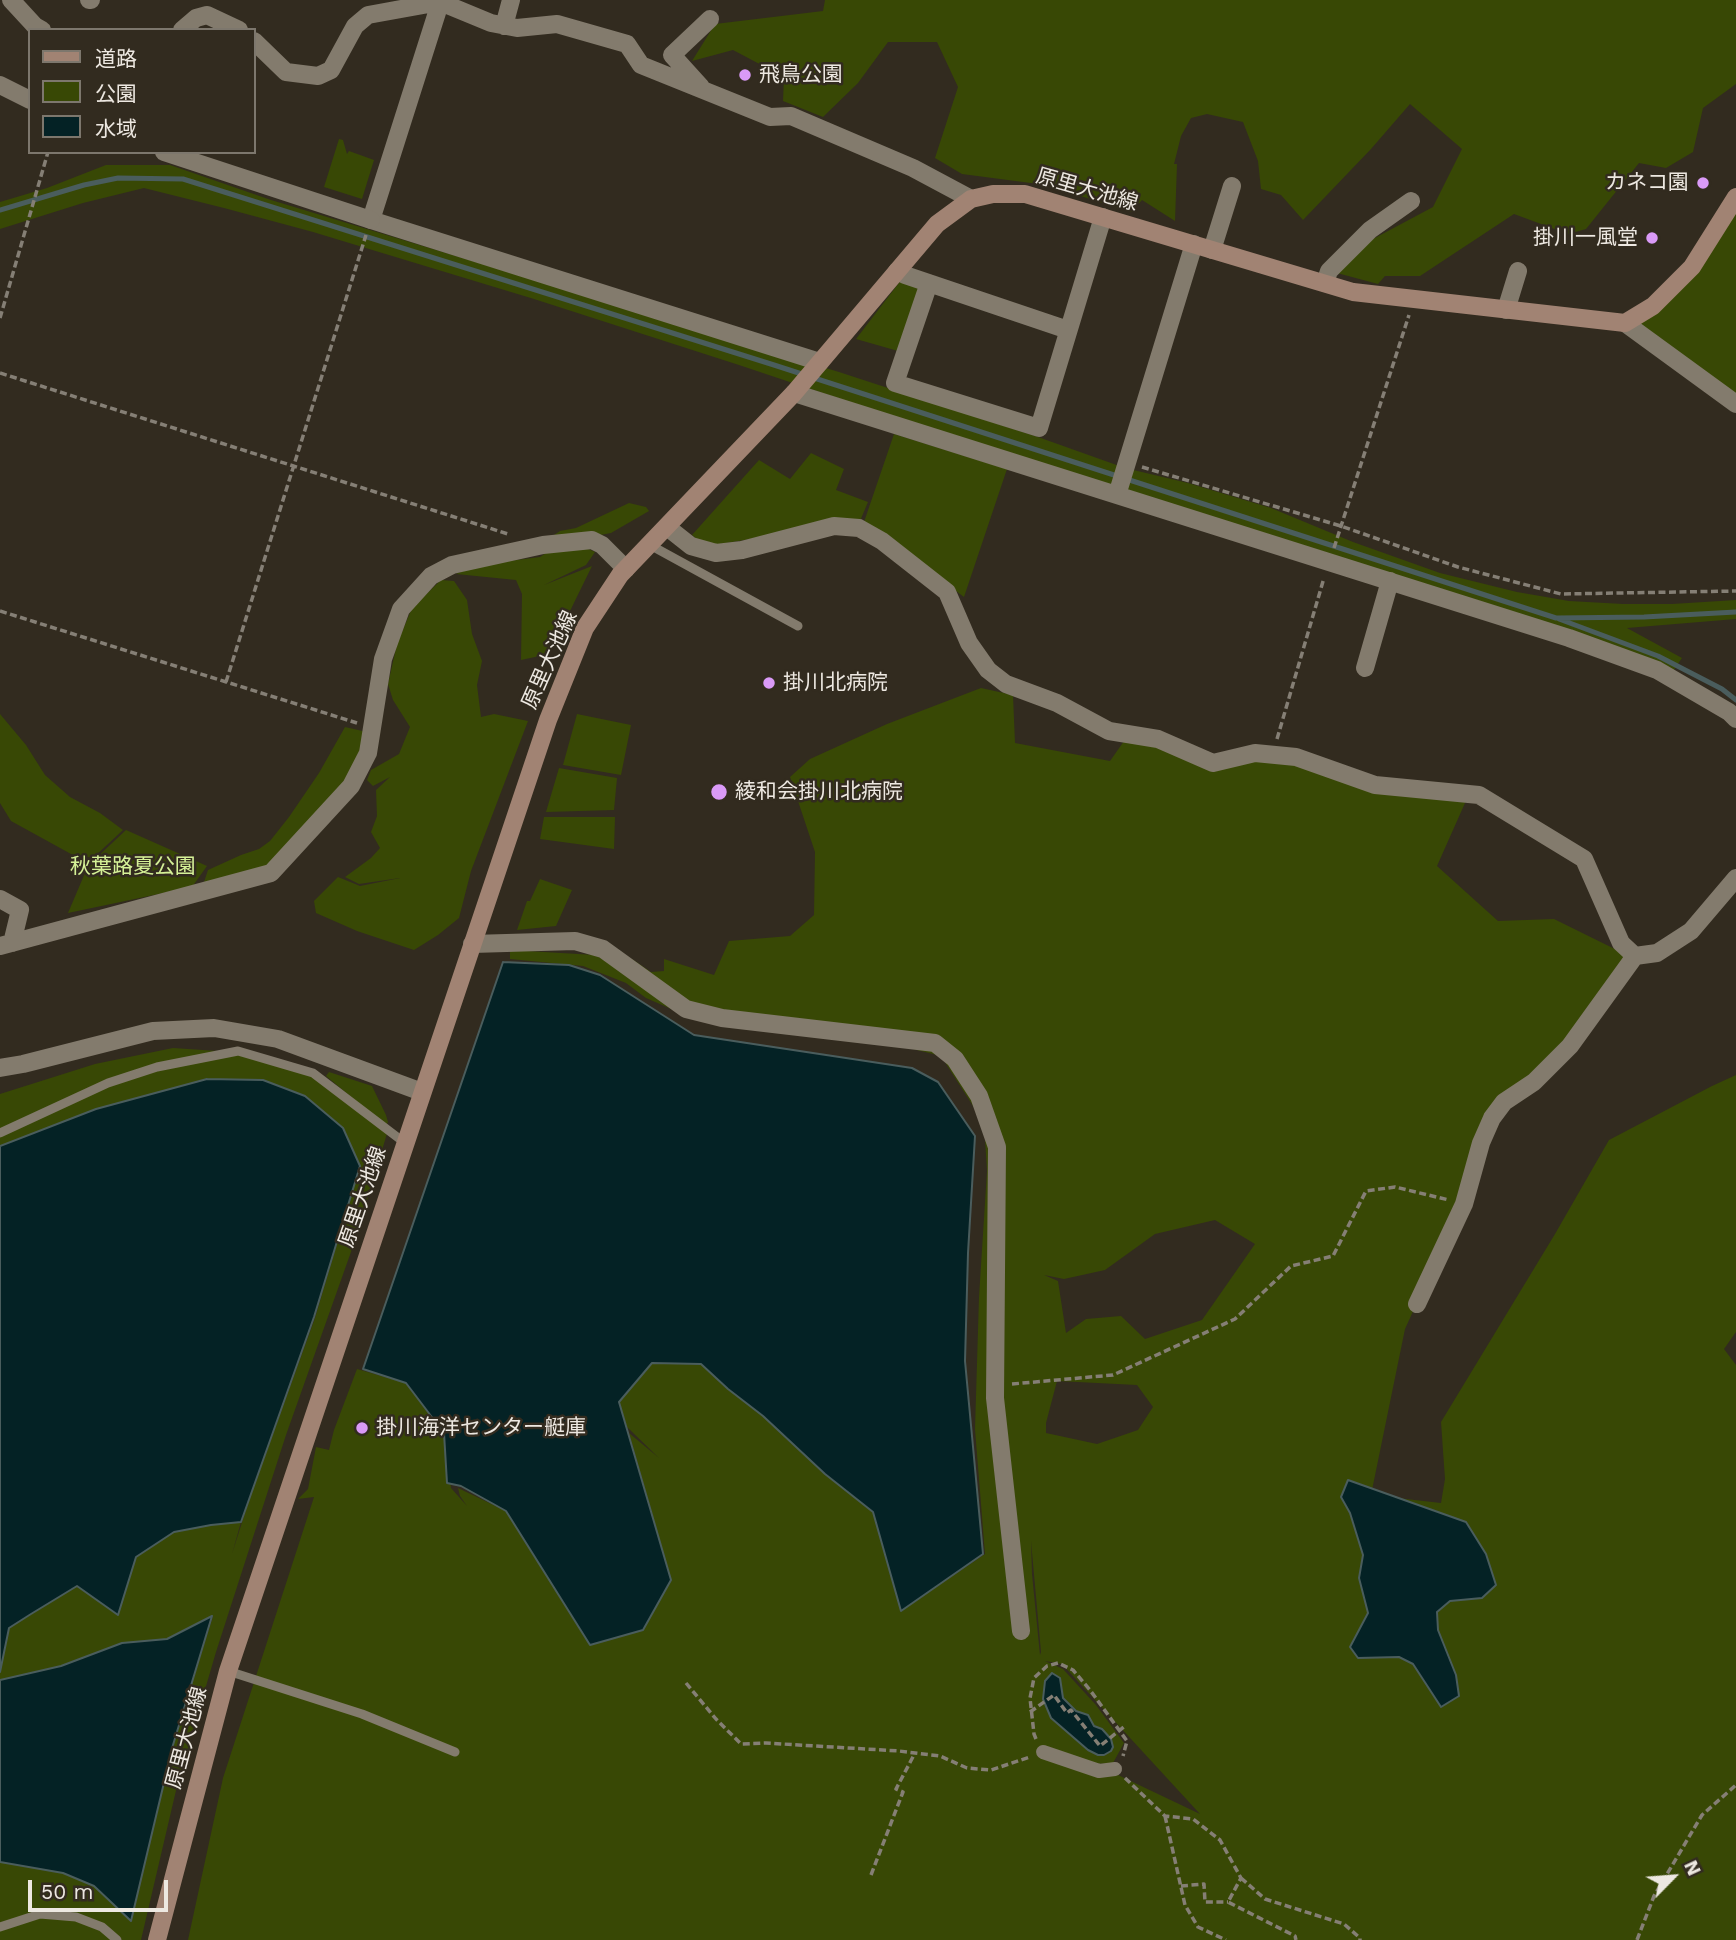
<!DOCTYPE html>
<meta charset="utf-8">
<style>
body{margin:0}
#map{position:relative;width:1736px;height:1940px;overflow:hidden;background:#322b1f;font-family:"Work Sans","Noto Sans JP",sans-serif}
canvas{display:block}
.legend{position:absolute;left:28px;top:28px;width:228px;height:126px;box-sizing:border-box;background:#322b1f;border:2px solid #7d776d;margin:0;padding:9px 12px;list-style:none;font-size:21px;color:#ede8e1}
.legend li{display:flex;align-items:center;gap:14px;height:35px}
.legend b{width:35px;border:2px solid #7d776d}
.north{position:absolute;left:1638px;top:1842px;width:70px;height:70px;-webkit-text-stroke:5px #322b1f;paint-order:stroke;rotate:65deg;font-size:19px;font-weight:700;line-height:28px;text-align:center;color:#ede8e1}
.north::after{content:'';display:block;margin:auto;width:24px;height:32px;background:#ede8e1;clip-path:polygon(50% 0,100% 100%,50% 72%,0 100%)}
.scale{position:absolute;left:28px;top:1880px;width:140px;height:32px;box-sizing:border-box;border:4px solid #ede8e1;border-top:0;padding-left:9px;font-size:21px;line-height:24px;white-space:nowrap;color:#ede8e1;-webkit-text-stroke:5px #322b1f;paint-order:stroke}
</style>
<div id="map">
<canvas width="1736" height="1940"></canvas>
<ul class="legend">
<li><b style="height:9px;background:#a18373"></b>道路</li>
<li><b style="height:19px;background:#384805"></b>公園</li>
<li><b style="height:19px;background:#042225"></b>水域</li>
</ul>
<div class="north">N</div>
<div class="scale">50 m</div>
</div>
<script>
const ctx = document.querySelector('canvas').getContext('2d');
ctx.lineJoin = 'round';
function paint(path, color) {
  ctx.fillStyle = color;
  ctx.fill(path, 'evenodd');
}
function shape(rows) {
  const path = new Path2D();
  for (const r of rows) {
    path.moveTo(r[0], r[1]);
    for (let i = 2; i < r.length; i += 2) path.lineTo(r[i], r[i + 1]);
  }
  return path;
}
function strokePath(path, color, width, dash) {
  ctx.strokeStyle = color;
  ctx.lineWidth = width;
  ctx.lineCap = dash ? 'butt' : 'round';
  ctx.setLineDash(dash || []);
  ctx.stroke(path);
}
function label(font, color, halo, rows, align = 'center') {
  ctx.font = font + ' "Work Sans","Noto Sans JP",sans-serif';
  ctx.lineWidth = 5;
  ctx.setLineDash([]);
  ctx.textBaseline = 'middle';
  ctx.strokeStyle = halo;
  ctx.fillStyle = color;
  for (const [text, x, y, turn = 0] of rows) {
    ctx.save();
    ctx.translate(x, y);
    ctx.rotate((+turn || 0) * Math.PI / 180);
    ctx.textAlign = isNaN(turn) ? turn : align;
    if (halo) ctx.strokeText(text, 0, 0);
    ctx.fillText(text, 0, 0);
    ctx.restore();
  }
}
paint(shape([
 [825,0,1736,0,1736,84,1703,108,1693,152,1666,168,1639,163,1586,229,1568,234,1514,214,1420,276,1385,276,1378,284,1337,273,1358,247,1433,207,1462,149,1410,104,1371,149,1303,220,1281,195,1261,189,1258,161,1243,122,1207,114,1191,118,1181,136,1174,164,1177,164,1175,221,1142,200,1131,212,1046,185,962,174,935,158,958,87,937,42,888,42,858,83,823,117,783,101,784,77,733,50,692,61,715,24,823,11],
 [339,139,343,140,347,154,349,151,374,160,362,199,324,187],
 [106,165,170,165,271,200,839,372,1038,437,1125,468,1188,483,1271,508,1353,542,1440,573,1517,592,1569,601,1623,604,1672,604,1736,600,1736,619,1627,628,1682,658,1669,677,742,366,534,299,313,232,224,208,144,188,83,203,0,229,0,202,47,188],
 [1736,204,1736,404,1627,321,1727,228],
 [905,275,929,283,905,353,856,339],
 [894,434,1007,469,964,597,864,522],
 [811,453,844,469,836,490,868,502,860,521,714,545,704,545,692,535,759,460,790,479],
 [629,503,646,507,649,511,611,533,595,536,548,539,560,531,576,528],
 [584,547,595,552,586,565,544,585,592,566,549,654,521,660,522,594,516,580,456,574,478,565,540,557,546,553],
 [441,580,454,581,467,600,472,634,482,661,477,685,481,717,494,714,528,721,471,871,459,918,438,935,414,950,357,931,316,913,314,901,338,877,360,886,400,878,359,884,345,877,371,858,380,848,371,832,377,816,376,790,390,777,373,786,367,780,371,770,399,754,410,727,393,700,388,684,397,644,412,608],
 [981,688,1013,695,1015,743,1110,761,1129,734,1217,762,1255,753,1378,785,1469,794,1437,866,1498,921,1554,919,1631,957,1581,1027,1510,1098,1405,1329,1371,1495,1441,1503,1445,1479,1441,1422,1555,1234,1609,1140,1712,1086,1736,1075,1736,1332,1724,1349,1736,1365,1736,1940,188,1940,223,1778,314,1497,298,1499,308,1489,316,1447,329,1450,334,1430,357,1369,406,1383,444,1433,451,1488,467,1506,460,1496,458,1488,506,1511,590,1645,671,1580,629,1433,659,1458,627,1427,619,1402,652,1363,701,1364,728,1389,763,1416,836,1482,873,1512,901,1611,985,1554,975,1429,979,1297,987,1171,984,1123,941,1056,913,1049,692,1018,646,998,626,983,583,966,510,959,510,950,595,955,624,970,625,964,632,959,651,972,664,971,664,959,714,975,729,941,790,936,814,915,815,852,790,777,810,759,887,724],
 [1215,1220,1255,1244,1202,1320,1145,1339,1121,1316,1086,1319,1066,1333,1058,1281,1044,1275,1064,1279,1105,1270,1155,1234],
 [1057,1381,1137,1385,1153,1407,1138,1430,1097,1444,1046,1433,1046,1423],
 [1031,1541,1041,1652,1040,1655,1032,1574],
 [1045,1661,1062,1664,1200,1814,1095,1764,1113,1763,1124,1743,1096,1705,1063,1669],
 [0,714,26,745,45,775,70,797,100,813,123,830,93,858,71,854,11,821,0,803],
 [577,714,631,725,621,775,563,765],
 [345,727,367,732,349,783,270,867,203,885,208,870,241,855,259,849,270,841,289,817,319,773],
 [559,768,617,778,614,810,546,812],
 [544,817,615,817,614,849,540,839],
 [126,830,207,866,192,887,68,913,85,873,95,859],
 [540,879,572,890,556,926,517,930,527,901,530,901],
 [173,1048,233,1052,310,1072,388,1130,357,1235,286,1435,216,1652,178,1782,141,1940,0,1940,0,1862,63,1873,94,1886,131,1920,173,1745,213,1616,167,1639,122,1643,61,1666,0,1680,0,1672,9,1628,77,1586,118,1615,136,1557,174,1532,211,1525,241,1522,232,1554,250,1497,315,1318,360,1166,262,1080,207,1079,96,1109,0,1146,0,1094,95,1064],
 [329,1072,372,1086,386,1115,388,1122,386,1126,326,1076]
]), '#384805');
const water = shape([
 [503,962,569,965,600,975,694,1035,912,1068,938,1082,975,1136,968,1253,965,1361,983,1554,901,1611,873,1512,825,1474,763,1416,728,1389,701,1364,652,1363,619,1402,671,1580,643,1630,590,1645,506,1511,461,1486,447,1483,444,1433,406,1383,363,1369,503,962],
 [207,1079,263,1080,305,1096,343,1128,360,1166,314,1317,241,1522,211,1525,174,1532,136,1557,118,1615,77,1586,31,1614,9,1628,0,1672,0,1146,96,1109,207,1079],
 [1348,1480,1466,1522,1486,1554,1496,1585,1482,1598,1450,1601,1437,1612,1438,1630,1456,1675,1459,1696,1441,1707,1413,1664,1399,1657,1358,1658,1350,1647,1368,1613,1359,1578,1363,1555,1350,1513,1341,1497,1348,1480],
 [212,1616,173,1745,131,1921,94,1886,63,1873,0,1862,0,1680,61,1666,122,1643,167,1639,212,1616],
 [1052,1673,1060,1678,1063,1698,1076,1711,1088,1715,1094,1726,1102,1729,1111,1739,1113,1747,1111,1751,1104,1755,1098,1755,1088,1750,1051,1718,1043,1699,1045,1681,1052,1673]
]);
paint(water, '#042225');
strokePath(water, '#4a5d5d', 2);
strokePath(shape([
 [0,210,84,185,118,178,183,179,774,365,1556,618,1644,617,1736,612],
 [1559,619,1658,656,1722,689,1736,700]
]), '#4a5d5d', 5);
strokePath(shape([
 [0,318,48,152],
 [0,373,508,534],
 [1142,467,1341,526,1458,567,1561,594,1736,591],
 [1334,548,1409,315],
 [0,611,357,723],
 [226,682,366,235],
 [1277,739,1324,578],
 [1012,1384,1113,1375,1235,1319,1291,1266,1333,1256,1366,1191,1395,1187,1449,1200],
 [686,1683,716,1719,741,1744,766,1743,899,1751,940,1756,967,1768,991,1770,1030,1757],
 [1030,1712,1054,1695,1067,1713,1071,1710,1100,1746,1125,1726],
 [1036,1739,1034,1734,1030,1698,1034,1678,1047,1666,1058,1663,1073,1670,1090,1690,1127,1741,1123,1756],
 [1125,1778,1165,1816,1193,1819,1220,1840,1241,1878,1228,1902,1295,1936,1296,1940],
 [1165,1816,1185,1905,1198,1927,1226,1940],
 [871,1875,903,1792,896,1789,915,1753],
 [1241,1878,1265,1899,1344,1924,1360,1938,1360,1940],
 [1181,1886,1204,1884,1205,1902,1228,1902],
 [1637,1940,1654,1896,1702,1815,1736,1785]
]), '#857f75', 3.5, [7, 3.5]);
strokePath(shape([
 [650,545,798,626],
 [0,1133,108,1083,157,1067,238,1051,313,1073,405,1143],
 [228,1671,362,1714,455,1752],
 [0,1927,40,1914,76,1917,102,1927,117,1940]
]), '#837b6d', 9);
strokePath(shape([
 [1043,1752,1099,1771,1115,1769]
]), '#837b6d', 14);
strokePath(shape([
 [11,0,35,26,42,30],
 [89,0,91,0],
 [441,0,371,220,820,362],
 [504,26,511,0],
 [182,30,196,18,207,15,239,30],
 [254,41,286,72,318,76,331,70,355,26,368,15,440,2,491,23,517,28,557,24,627,44,641,65,770,117,791,116,913,168,971,199],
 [701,87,672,55,710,19],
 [1212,250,1232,186],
 [897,271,905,275,1068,330],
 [929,283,895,383,1039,428,1103,217],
 [1325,283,1329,271,1370,230,1411,201],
 [1506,310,1518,271],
 [1625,323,1736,404],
 [794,393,1569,638,1657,670,1729,712,1736,719],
 [1117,495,1194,244],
 [667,527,691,546,716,553,742,550,834,526,859,528,882,541,947,592,969,643,988,670,1006,684,1057,703,1109,731,1158,739,1213,763,1255,753,1296,757,1375,785,1479,795,1584,859,1621,943,1635,956,1657,953,1691,931,1736,878],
 [1365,668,1390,581],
 [0,899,20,910,12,943],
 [472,944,575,941,603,949,686,1009,722,1018,935,1043,955,1059,979,1096,997,1147,995,1398,1021,1631],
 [0,946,271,873,351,786,368,753,383,659,401,609,431,576,452,565,543,545,592,540,602,545,626,569],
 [1417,1304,1464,1204,1481,1143,1492,1118,1504,1102,1534,1082,1570,1046,1635,956]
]), '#837b6d', 18);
strokePath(shape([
 [0,85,30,100],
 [164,152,371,220],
 [0,1068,23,1064,153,1031,214,1028,278,1039,422,1092]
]), '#837b6d', 18);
strokePath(shape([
 [157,1940,228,1671,548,720,585,628,620,575,794,393,937,224,971,199,993,194,1025,194,1353,292,1625,323,1653,306,1692,267,1736,197]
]), '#a18373', 18);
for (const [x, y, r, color] of [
 [745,75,7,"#da9af7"],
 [1703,183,7,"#da9af7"],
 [1652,238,7,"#da9af7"],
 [769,683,7,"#da9af7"],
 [719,792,9,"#da9af7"],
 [362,1428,7,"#da9af7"]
]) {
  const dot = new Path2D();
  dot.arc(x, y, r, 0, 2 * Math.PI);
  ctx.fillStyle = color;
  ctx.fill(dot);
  strokePath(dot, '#322b1f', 2.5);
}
label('21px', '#ede8e1', '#322b1f', [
 ["飛鳥公園",759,75],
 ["カネコ園",1689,183,"right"],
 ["掛川一風堂",1638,238,"right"],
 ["掛川北病院",783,683],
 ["綾和会掛川北病院",735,792],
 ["掛川海洋センター艇庫",376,1428]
], 'left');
label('21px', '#ede8e1', '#322b1f', [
 ["原里大池線",1087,190,16],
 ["原里大池線",550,660,-66],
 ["原里大池線",363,1197,-71],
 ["原里大池線",187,1738,-75]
]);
label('21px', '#d5f197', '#322b1f', [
 ["秋葉路夏公園",133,867]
]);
</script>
